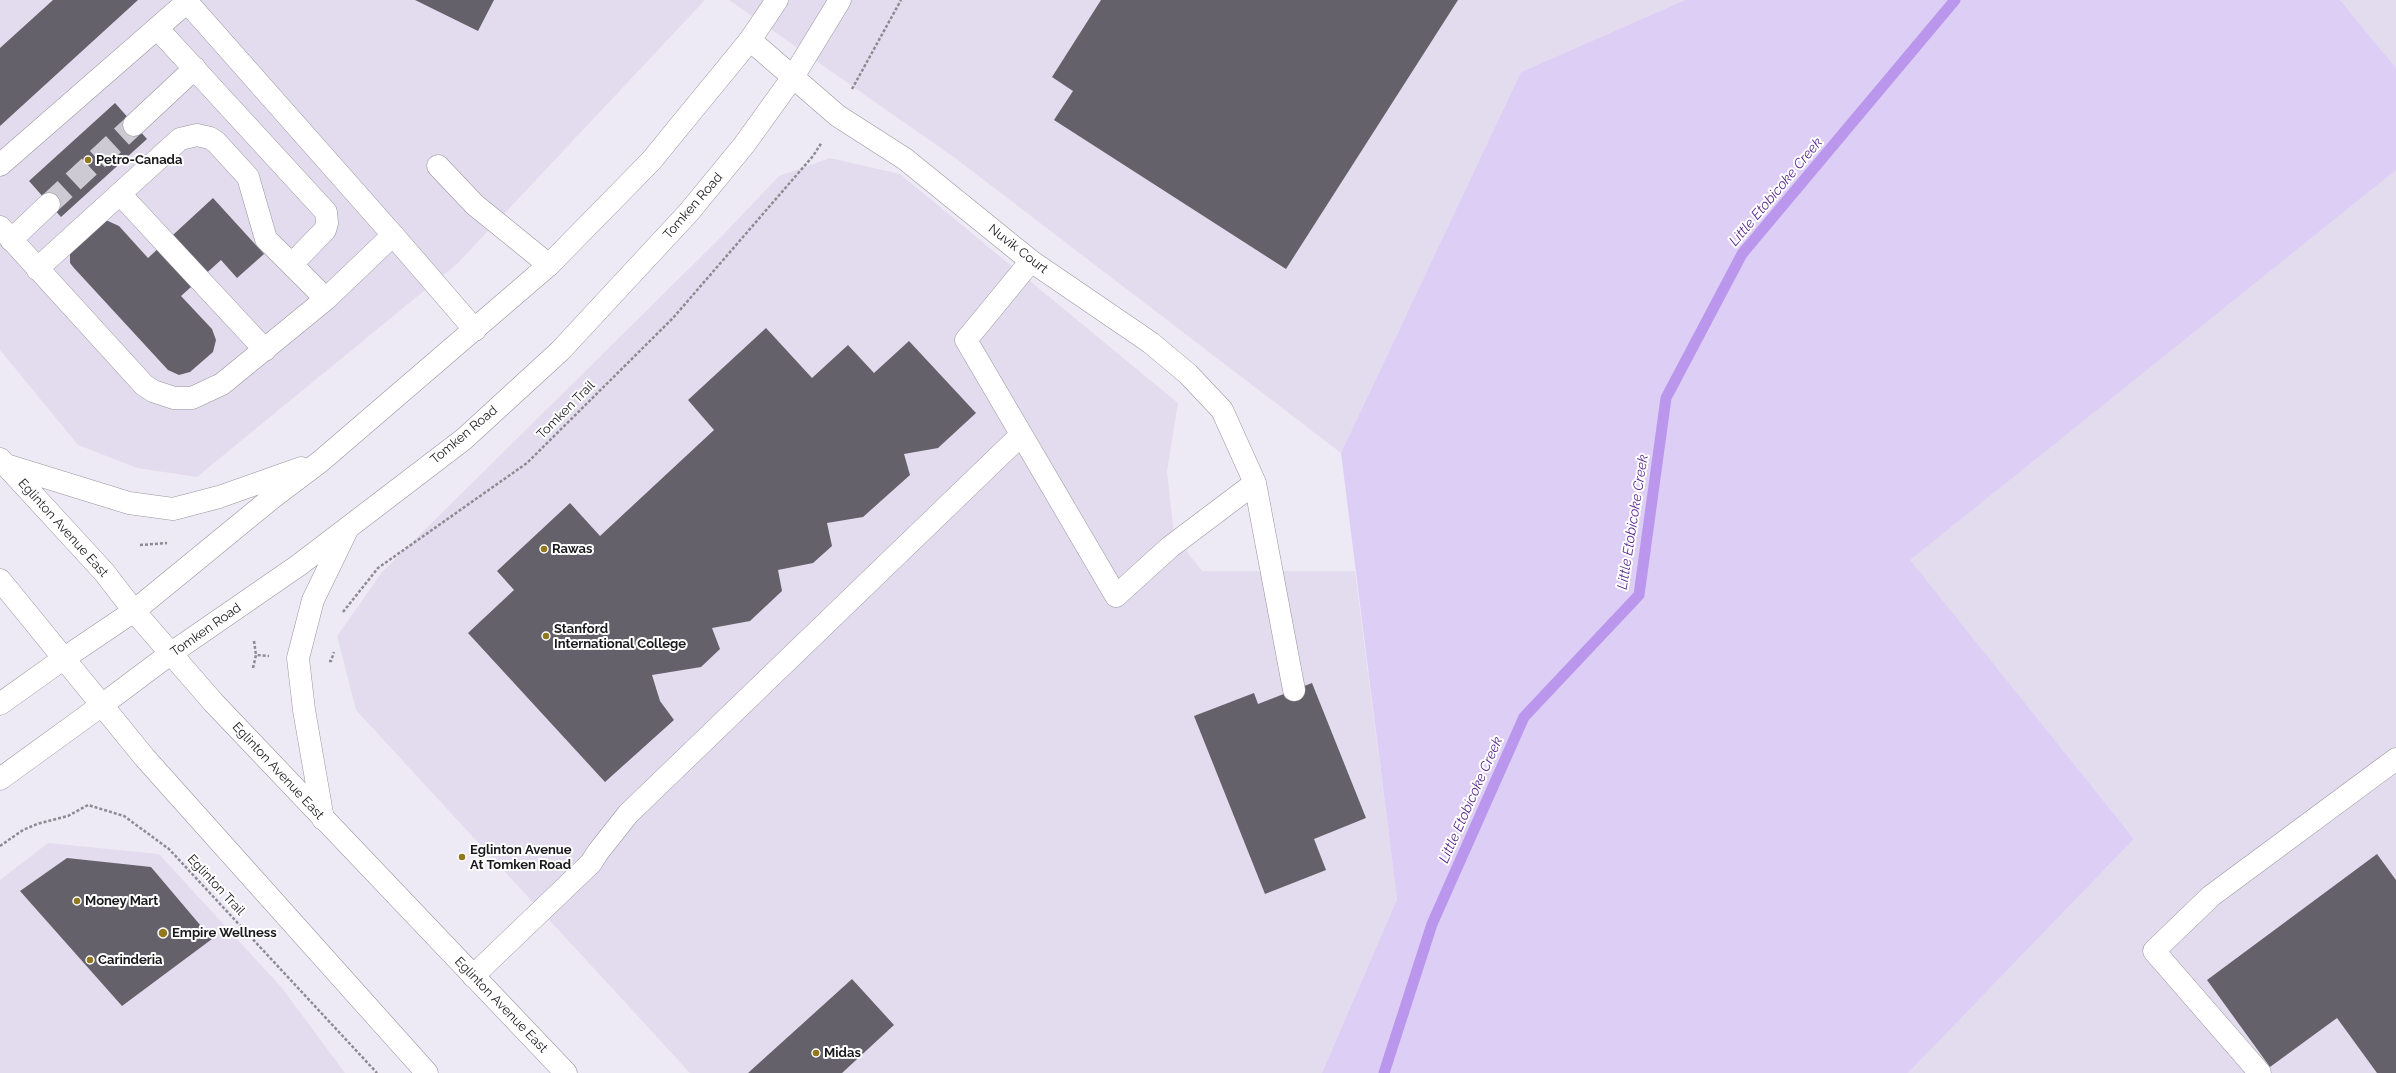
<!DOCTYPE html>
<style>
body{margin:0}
canvas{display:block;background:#eeeaf5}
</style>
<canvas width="2396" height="1073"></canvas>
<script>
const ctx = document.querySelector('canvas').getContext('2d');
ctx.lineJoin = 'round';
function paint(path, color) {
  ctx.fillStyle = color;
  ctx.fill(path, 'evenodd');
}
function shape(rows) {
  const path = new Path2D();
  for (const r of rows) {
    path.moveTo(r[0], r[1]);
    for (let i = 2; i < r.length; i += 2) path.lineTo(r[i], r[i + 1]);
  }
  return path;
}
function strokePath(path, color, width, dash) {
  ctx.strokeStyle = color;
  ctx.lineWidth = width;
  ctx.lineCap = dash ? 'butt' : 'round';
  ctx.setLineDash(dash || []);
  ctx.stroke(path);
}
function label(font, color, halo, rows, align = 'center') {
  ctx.font = font + ' Raleway,sans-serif';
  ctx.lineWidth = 4;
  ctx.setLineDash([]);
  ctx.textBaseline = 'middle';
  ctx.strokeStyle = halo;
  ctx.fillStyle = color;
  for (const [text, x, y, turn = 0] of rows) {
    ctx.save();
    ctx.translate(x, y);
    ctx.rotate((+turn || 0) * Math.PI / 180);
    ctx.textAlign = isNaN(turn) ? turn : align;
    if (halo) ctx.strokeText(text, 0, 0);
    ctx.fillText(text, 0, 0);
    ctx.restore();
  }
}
paint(shape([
 [0,0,705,0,458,263,197,477,137,468,78,445,0,350],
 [729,0,1685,0,1521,72,1341,453,955,158],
 [2340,0,2396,0,2396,68],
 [830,158,900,174,1178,403,1167,471,1174,535,1202,571,1355,571,1397,899,1322,1073,690,1073,356,710,337,636,383,571,721,237,779,176],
 [2396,170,2396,1073,1908,1073,2134,839,1909,560],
 [48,843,159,854,282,988,345,1073,0,1073,0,880]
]), '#e3dcee');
paint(shape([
 [1685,0,2340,0,2396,68,2396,170,1910,560,2134,839,1908,1073,1322,1073,1397,899,1341,453,1521,72]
]), '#ddcef6');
strokePath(shape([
 [1384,1073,1432,924,1524,717,1639,595,1666,398,1742,254,1955,0]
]), '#ba96ec', 11);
paint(shape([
 [53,0,138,0,0,126,0,48],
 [415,0,494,0,478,31],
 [1101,0,1458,0,1286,269,1054,120,1073,91,1052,77],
 [115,103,147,139,61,217,29,181],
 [213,198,264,254,237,278,221,260,181,296,212,329,216,340,213,352,190,372,179,375,168,370,74,268,70,263,70,250,102,221,108,221,119,226,148,258],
 [766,328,812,378,848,345,874,373,909,341,976,413,938,448,904,454,910,475,863,517,827,523,832,546,813,563,778,570,782,591,750,621,712,628,720,649,701,667,652,675,660,701,674,720,605,782,468,633,514,590,497,571,570,503,600,536,714,430,688,400],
 [1312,683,1366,818,1314,839,1326,870,1265,894,1194,716,1254,693,1258,704],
 [2377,854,2396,880,2396,1073,2377,1073,2337,1018,2270,1067,2207,980],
 [67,858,151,867,212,939,122,1006,20,891],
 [852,979,894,1025,842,1073,748,1073]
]), '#64616a');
strokePath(shape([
 [49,204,134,125]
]), '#cecad4', 22, [22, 11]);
const minor = shape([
 [157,28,326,212,327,223,325,230,292,264],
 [750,40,838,116,905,159,1031,261,1151,343,1188,374,1222,410,1255,483,1294,690],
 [134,125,195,68],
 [0,165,187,2,393,235],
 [438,166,475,205,549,265],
 [120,194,265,350],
 [0,227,144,385,153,391,174,398,192,398,222,384,326,299,393,235,475,330],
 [11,240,49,204],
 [1031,261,966,340,1116,596,1170,547,1255,483],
 [37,269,180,139,197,135,210,138,216,142,248,177,266,239,326,299],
 [0,704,63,659],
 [0,779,102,705],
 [473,976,591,863,598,852,628,814,1020,436],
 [2260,1073,2154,951,2211,896,2396,759]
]);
const major = shape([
 [0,459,104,572,134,611,213,702,566,1073],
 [6,465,129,503,173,509,219,497,301,468],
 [0,580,145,758,427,1073],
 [63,659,134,611,272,498,321,461,549,265,651,161,750,40,777,0],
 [102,705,170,654,299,565,464,439,560,351,689,212,744,145,793,77,840,0],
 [323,819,304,710,298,658,313,600,347,530]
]);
strokePath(minor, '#98959f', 23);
strokePath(major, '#98959f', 23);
strokePath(shape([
 [852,89,901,0],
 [140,545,167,543],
 [343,612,378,568,527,463,673,318,813,156,822,142],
 [254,641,256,655],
 [329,661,331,661,334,652],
 [253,668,256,655,269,656],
 [0,846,23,830,37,824,68,816,88,805,124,816,169,849,377,1073]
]), '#8d8a92', 2.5, [3, 2]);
strokePath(minor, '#fff', 22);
strokePath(major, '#fff', 22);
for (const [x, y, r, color] of [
 [88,160,4,"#91781e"],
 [544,549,4,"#91781e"],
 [546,636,4,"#91781e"],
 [462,857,4,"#91781e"],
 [77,901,4,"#91781e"],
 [163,933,5,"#91781e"],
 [90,960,4,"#91781e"],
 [816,1053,4,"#91781e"]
]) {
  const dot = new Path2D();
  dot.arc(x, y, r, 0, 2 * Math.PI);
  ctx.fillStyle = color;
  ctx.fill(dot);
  strokePath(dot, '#fff', 1.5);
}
label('bold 13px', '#19181c', '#fff', [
 ["Petro-Canada",96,160],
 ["Rawas",552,549],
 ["Stanford",554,629],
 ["International College",554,644],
 ["Eglinton Avenue",470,850],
 ["At Tomken Road",470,865],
 ["Money Mart",85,901],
 ["Empire Wellness",172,933],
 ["Carinderia",98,960],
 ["Midas",824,1053]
], 'left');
label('13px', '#19181c', '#fff', [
 ["Tomken Road",693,206,-49],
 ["Nuvik Court",1018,249,38],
 ["Tomken Trail",566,410,-45],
 ["Tomken Road",464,435,-40],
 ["Eglinton Avenue East",63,528,48],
 ["Tomken Road",206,630,-35],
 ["Eglinton Avenue East",278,771,47],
 ["Eglinton Trail",216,885,47],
 ["Eglinton Avenue East",501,1005,46]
]);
label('italic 14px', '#5c2b8e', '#fff', [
 ["Little Etobicoke Creek",1776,192,-50],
 ["Little Etobicoke Creek",1633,522,-81],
 ["Little Etobicoke Creek",1471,800,-66]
]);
</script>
